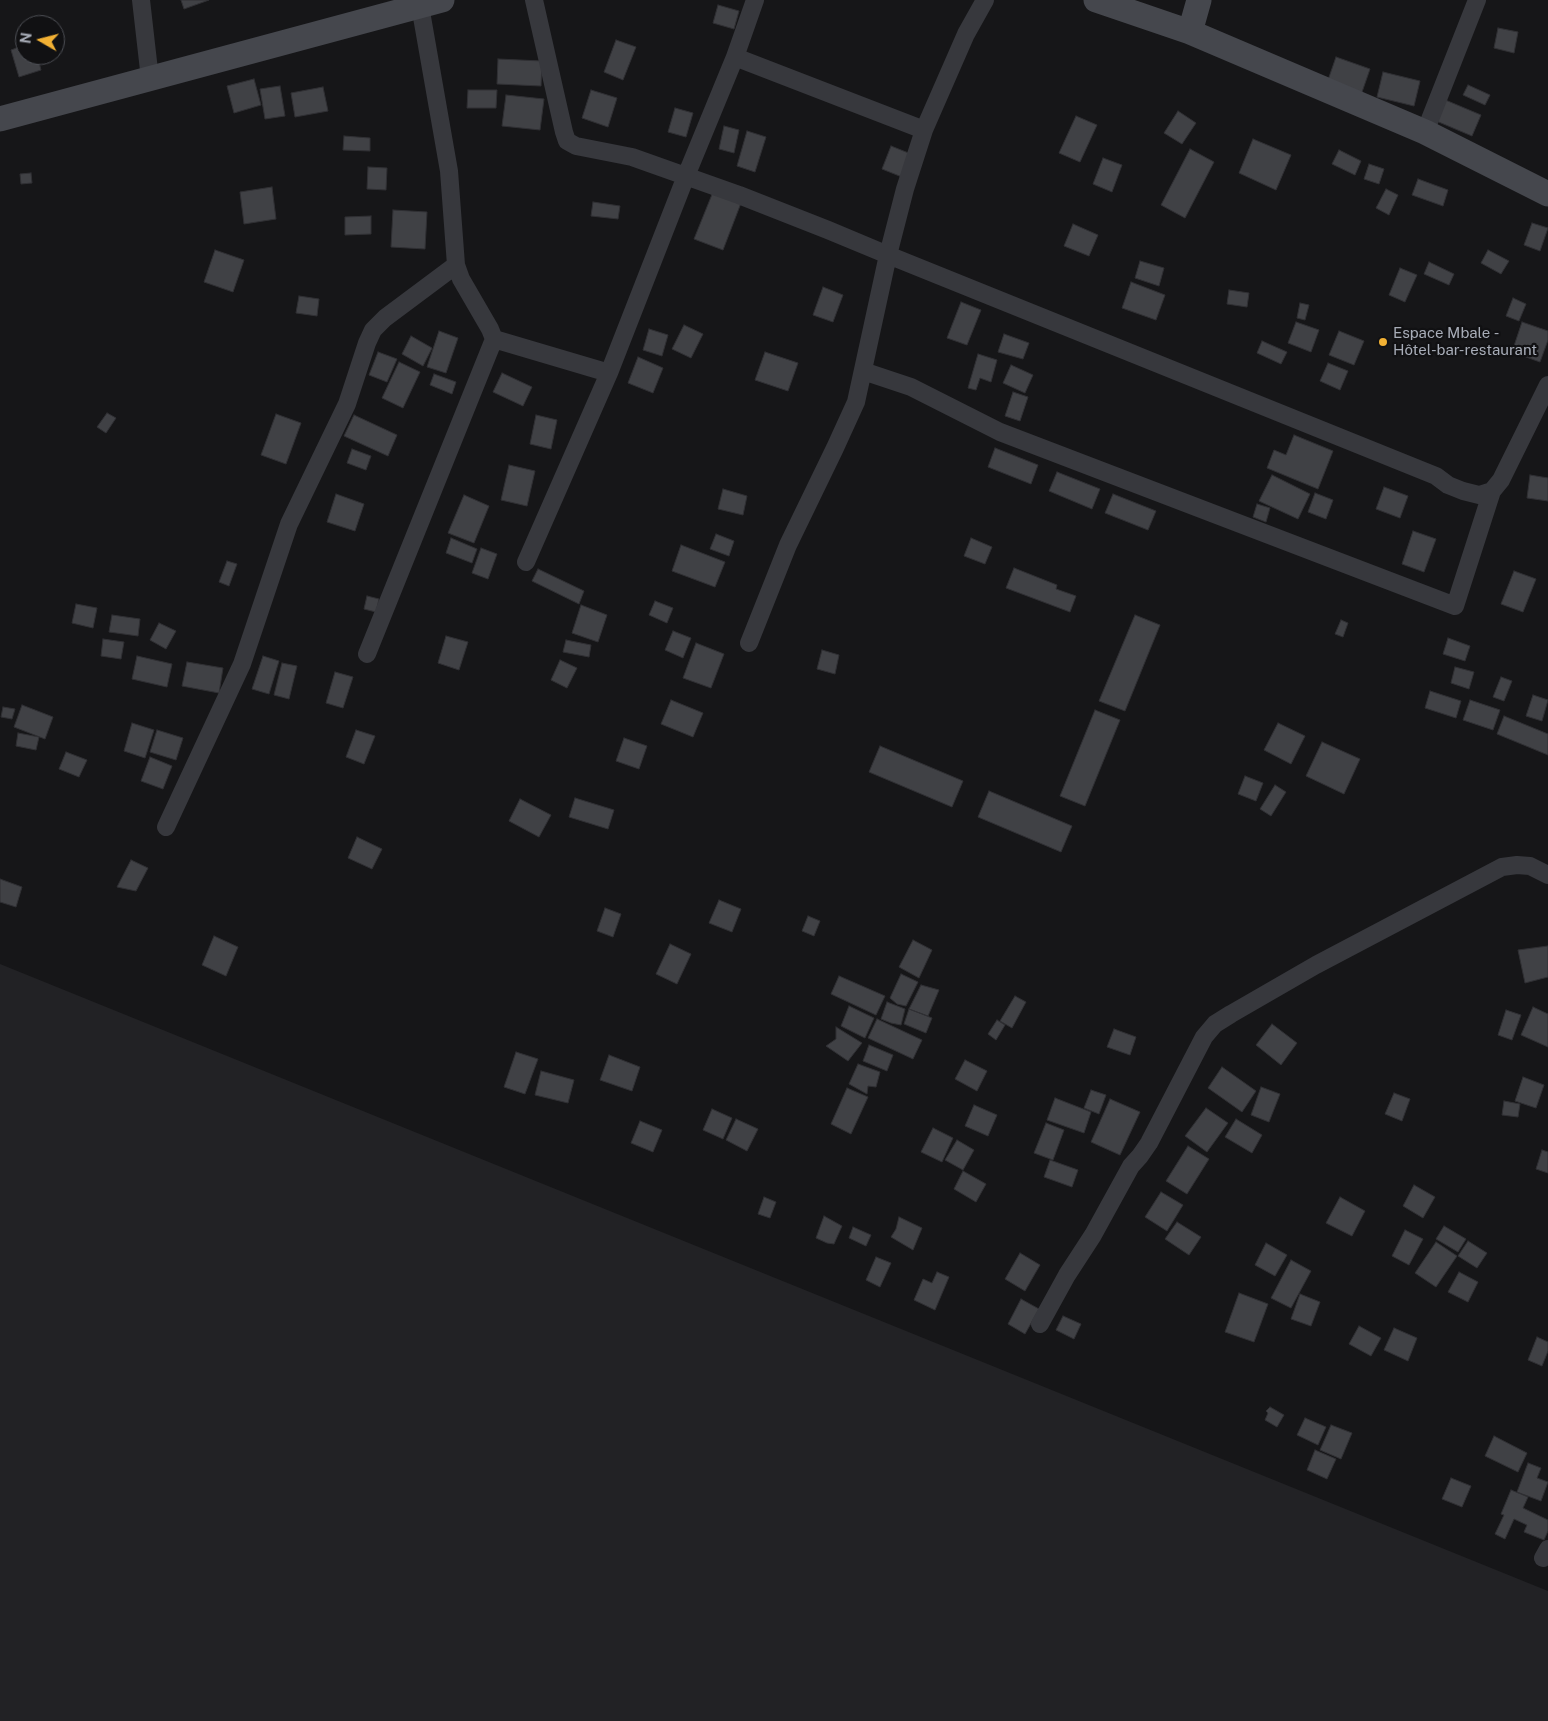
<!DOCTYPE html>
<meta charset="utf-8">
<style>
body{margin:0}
#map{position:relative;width:1548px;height:1721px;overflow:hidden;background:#161618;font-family:"Public Sans",sans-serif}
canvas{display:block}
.north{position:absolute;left:15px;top:15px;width:50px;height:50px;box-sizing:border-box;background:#111113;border:1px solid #4d4f55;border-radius:50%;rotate:278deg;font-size:14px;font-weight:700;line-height:20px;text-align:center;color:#a8adb8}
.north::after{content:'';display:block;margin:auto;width:18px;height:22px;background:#f2b134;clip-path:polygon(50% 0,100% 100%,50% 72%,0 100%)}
</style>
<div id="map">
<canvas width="1548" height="1721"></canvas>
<div class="north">N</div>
</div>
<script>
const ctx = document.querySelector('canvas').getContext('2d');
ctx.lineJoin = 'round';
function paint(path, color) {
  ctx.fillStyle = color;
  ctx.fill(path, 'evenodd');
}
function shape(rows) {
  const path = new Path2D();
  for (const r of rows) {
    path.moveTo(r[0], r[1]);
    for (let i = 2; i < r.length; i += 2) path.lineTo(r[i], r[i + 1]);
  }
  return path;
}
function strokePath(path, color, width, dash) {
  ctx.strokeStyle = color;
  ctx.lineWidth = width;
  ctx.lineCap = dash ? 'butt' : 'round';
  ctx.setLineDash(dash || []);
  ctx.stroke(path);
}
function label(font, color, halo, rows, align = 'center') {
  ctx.font = font + ' "Public Sans",sans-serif';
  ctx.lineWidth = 4.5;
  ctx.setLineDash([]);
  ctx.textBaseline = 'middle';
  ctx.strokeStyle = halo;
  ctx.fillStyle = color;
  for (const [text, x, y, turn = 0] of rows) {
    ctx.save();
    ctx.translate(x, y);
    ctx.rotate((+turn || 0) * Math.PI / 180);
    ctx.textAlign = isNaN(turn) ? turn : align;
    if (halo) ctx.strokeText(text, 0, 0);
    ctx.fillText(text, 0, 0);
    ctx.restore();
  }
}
paint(shape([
 [0,964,1548,1591,1548,1721,0,1721]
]), '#222225');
const building = shape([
 [181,0,209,0,184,9,181,0],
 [718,5,739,11,734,29,713,23,718,5],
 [1498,28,1518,32,1514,53,1494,48,1498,28],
 [616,40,636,47,623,80,604,72,616,40],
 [25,45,25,55,37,55,41,70,19,77,11,50,25,45],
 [1336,57,1370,69,1361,95,1327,83,1336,57],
 [498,59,542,61,541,86,497,84,498,59],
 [1383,72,1420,81,1414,106,1377,97,1383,72],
 [254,79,261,105,234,113,227,86,254,79],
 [1468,85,1490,95,1485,105,1463,95,1468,85],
 [280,86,285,116,265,119,260,89,280,86],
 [323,87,328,111,295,117,291,93,323,87],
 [468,90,497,90,496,108,467,108,468,90],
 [591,90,617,98,608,127,582,118,591,90],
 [506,95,544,99,540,130,502,126,506,95],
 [1443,99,1481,115,1472,136,1434,120,1443,99],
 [675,108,693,113,686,137,668,132,675,108],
 [1178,111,1196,123,1182,144,1164,133,1178,111],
 [1076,116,1097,125,1080,162,1059,153,1076,116],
 [724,126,739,130,734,153,719,149,724,126],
 [747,131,766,137,755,172,737,166,747,131],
 [344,136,370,138,370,151,343,150,344,136],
 [1253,139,1291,155,1276,190,1239,173,1253,139],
 [891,146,911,154,902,177,882,169,891,146],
 [1190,149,1214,162,1185,218,1161,205,1190,149],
 [1339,150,1361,161,1355,175,1332,164,1339,150],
 [1103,158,1122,165,1112,192,1093,184,1103,158],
 [1369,164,1384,169,1379,184,1364,179,1369,164],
 [368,167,387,168,386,190,367,189,368,167],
 [31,173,32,183,21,184,20,174,31,173],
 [1418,179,1448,190,1443,206,1412,195,1418,179],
 [272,187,276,219,244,224,240,192,272,187],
 [1386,189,1398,195,1389,215,1376,208,1386,189],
 [713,192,741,203,723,250,694,239,713,192],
 [593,202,620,206,618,219,591,216,593,202],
 [393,210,427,212,425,249,391,247,393,210],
 [371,216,371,234,345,235,345,217,371,216],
 [1532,223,1548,228,1540,251,1524,245,1532,223],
 [1073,224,1098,235,1089,256,1064,246,1073,224],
 [215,250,244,260,233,292,204,282,215,250],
 [1488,250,1509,261,1501,274,1481,263,1488,250],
 [1140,261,1164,268,1159,286,1135,278,1140,261],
 [1429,262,1454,274,1449,285,1424,274,1429,262],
 [1400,268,1417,275,1405,302,1389,295,1400,268],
 [1131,282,1165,295,1156,320,1122,308,1131,282],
 [823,287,843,295,833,322,813,315,823,287],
 [1229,290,1249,293,1247,307,1227,304,1229,290],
 [299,296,319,299,317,316,296,313,299,296],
 [1513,298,1526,304,1519,321,1506,316,1513,298],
 [961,302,981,310,967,345,947,338,961,302],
 [1300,303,1309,305,1305,320,1297,318,1300,303],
 [1296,322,1319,330,1311,352,1288,343,1296,322],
 [1522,322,1548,331,1548,340,1540,362,1512,352,1522,322],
 [684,325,703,334,691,358,672,349,684,325],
 [649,329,668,335,662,356,643,350,649,329],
 [439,331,458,338,446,373,427,367,439,331],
 [1339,331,1364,341,1354,365,1329,355,1339,331],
 [1004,334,1029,343,1023,359,998,352,1004,334],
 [411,336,432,348,423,366,402,354,411,336],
 [1262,341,1287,352,1281,364,1257,353,1262,341],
 [378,352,397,359,387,382,369,375,378,352],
 [765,352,798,363,788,391,755,380,765,352],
 [978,354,997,360,991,382,980,378,976,390,968,388,978,354],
 [638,357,663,368,653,393,628,383,638,357],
 [399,362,420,372,403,408,382,398,399,362],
 [1328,363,1348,371,1340,390,1320,381,1328,363],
 [1011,365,1033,375,1025,393,1003,383,1011,365],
 [502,373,532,387,523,406,493,392,502,373],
 [434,374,456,382,452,394,430,385,434,374],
 [1013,392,1028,397,1020,421,1005,416,1013,392],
 [107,413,116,418,106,433,97,427,107,413],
 [276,414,301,423,286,464,261,455,276,414],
 [354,415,397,435,388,456,344,436,354,415],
 [536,415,557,420,551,449,530,444,536,415],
 [1294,435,1333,451,1318,489,1267,468,1274,450,1286,455,1294,435],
 [995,448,1038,465,1031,484,988,467,995,448],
 [352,449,371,456,366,470,347,463,352,449],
 [509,465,535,471,527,506,501,500,509,465],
 [1057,472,1100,489,1092,509,1049,491,1057,472],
 [1272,475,1310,494,1298,519,1259,501,1272,475],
 [1530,475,1548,478,1548,501,1527,498,1530,475],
 [1384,487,1408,496,1400,518,1376,509,1384,487],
 [723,489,747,496,743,515,718,509,723,489],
 [1315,493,1333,500,1326,519,1308,512,1315,493],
 [336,494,364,504,355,531,327,522,336,494],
 [1113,494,1156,511,1148,530,1105,513,1113,494],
 [464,495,489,506,474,543,448,533,464,495],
 [1257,504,1270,508,1266,522,1253,517,1257,504],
 [1413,531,1436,539,1424,572,1402,564,1413,531],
 [716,534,734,541,729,556,710,549,716,534],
 [451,538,477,549,472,563,446,553,451,538],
 [971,538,992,547,985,564,964,556,971,538],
 [681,545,725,562,715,587,672,571,681,545],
 [481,548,497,554,488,579,472,573,481,548],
 [227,561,237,564,229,586,219,582,227,561],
 [1014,568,1057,585,1056,589,1076,596,1070,612,1006,588,1014,568],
 [538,569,584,591,579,604,532,581,538,569],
 [1514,571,1536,579,1523,612,1501,604,1514,571],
 [367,596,379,599,376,612,364,609,367,596],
 [655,601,673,608,667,623,649,615,655,601],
 [76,604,97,608,93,628,72,623,76,604],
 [581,605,607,615,598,642,572,633,581,605],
 [112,615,140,619,138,636,109,632,112,615],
 [1135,615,1160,625,1125,711,1099,701,1135,615],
 [1341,620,1348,623,1343,637,1335,634,1341,620],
 [159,623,176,631,166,649,150,640,159,623],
 [673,631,691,638,683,658,665,650,673,631],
 [446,636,468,642,459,670,438,663,446,636],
 [1448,638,1470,646,1465,661,1443,654,1448,638],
 [103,639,124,642,121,659,101,656,103,639],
 [566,640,591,645,589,657,563,652,566,640],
 [696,643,724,654,711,688,683,678,696,643],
 [822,650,839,655,835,674,817,669,822,650],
 [137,656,172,664,167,687,132,679,137,656],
 [263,656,279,661,269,694,252,689,263,656],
 [560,660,577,668,567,688,551,680,560,660],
 [187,662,223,668,219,693,182,686,187,662],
 [282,663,297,666,289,699,274,695,282,663],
 [1455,667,1474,672,1469,689,1451,683,1455,667],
 [335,672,353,677,343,708,326,703,335,672],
 [1501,677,1512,681,1504,701,1493,697,1501,677],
 [1430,691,1461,701,1456,718,1425,708,1430,691],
 [1533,695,1548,700,1542,721,1526,716,1533,695],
 [671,700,703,713,693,737,661,724,671,700],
 [1470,700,1500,710,1493,730,1463,720,1470,700],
 [22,705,53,717,45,739,14,727,22,705],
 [3,707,15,709,12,719,1,717,3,707],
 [1095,710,1120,720,1085,806,1060,796,1095,710],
 [1504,716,1548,734,1548,755,1497,734,1504,716],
 [132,723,154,730,145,758,124,751,132,723],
 [1278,723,1305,736,1291,764,1264,750,1278,723],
 [157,730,183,738,176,760,150,752,157,730],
 [356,730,375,736,364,764,346,757,356,730],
 [18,733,39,737,36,750,16,746,18,733],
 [624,738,647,746,639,769,616,761,624,738],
 [1322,742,1360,759,1344,794,1306,776,1322,742],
 [880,746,963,781,952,807,869,772,880,746],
 [66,752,87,760,79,777,59,769,66,752],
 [150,757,172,766,163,789,141,781,150,757],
 [1245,776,1263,783,1256,801,1238,794,1245,776],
 [1275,785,1286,792,1271,816,1260,809,1275,785],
 [989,791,1072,826,1061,852,978,817,989,791],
 [575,798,614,810,608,829,569,817,575,798],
 [520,799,551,815,539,837,509,821,520,799],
 [357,837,382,849,372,869,348,858,357,837],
 [131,860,148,868,136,891,117,887,131,860],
 [0,879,22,887,16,907,0,902,0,879],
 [719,900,741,909,732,932,709,923,719,900],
 [605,908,621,914,613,937,597,931,605,908],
 [808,916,820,921,814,936,802,931,808,916],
 [214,936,238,947,226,976,202,965,214,936],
 [913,940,932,950,919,978,899,967,913,940],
 [670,944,691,954,677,984,656,974,670,944],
 [1548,946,1548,977,1525,983,1518,950,1548,946],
 [901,974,918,982,906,1006,897,1004,890,998,901,974],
 [839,976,885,996,876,1015,831,994,839,976],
 [921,985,939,990,928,1016,909,1009,921,985],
 [1015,996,1026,1002,1012,1028,1000,1021,1015,996],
 [887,1002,905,1009,901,1025,891,1023,881,1019,887,1002],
 [849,1006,874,1018,865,1038,841,1026,849,1006],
 [1533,1007,1548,1014,1548,1047,1521,1035,1533,1007],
 [909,1009,932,1018,926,1033,904,1024,909,1009],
 [1506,1010,1521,1015,1512,1040,1498,1035,1506,1010],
 [877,1019,922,1040,913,1059,868,1038,877,1019],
 [997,1020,1005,1025,996,1040,988,1034,997,1020],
 [1272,1024,1297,1043,1281,1065,1256,1045,1272,1024],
 [836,1027,862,1043,848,1061,826,1046,836,1039,836,1027],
 [1114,1029,1136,1037,1130,1055,1107,1047,1114,1029],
 [869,1045,893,1055,887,1071,863,1061,869,1045],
 [516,1052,538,1059,525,1094,504,1087,516,1052],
 [609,1055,640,1067,632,1091,600,1080,609,1055],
 [965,1060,987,1071,977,1091,955,1079,965,1060],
 [858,1064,880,1072,876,1087,868,1086,867,1094,849,1084,858,1064],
 [1222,1067,1256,1091,1242,1112,1208,1088,1222,1067],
 [541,1071,574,1080,568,1103,535,1095,541,1071],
 [1523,1077,1544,1085,1536,1108,1515,1101,1523,1077],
 [1261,1087,1280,1094,1269,1122,1251,1115,1261,1087],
 [847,1088,868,1097,851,1134,831,1124,847,1088],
 [1091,1090,1106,1095,1099,1114,1084,1108,1091,1090],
 [1394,1093,1410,1099,1402,1121,1385,1114,1394,1093],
 [1055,1098,1091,1112,1084,1133,1047,1120,1055,1098],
 [1110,1099,1140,1112,1120,1155,1091,1142,1110,1099],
 [1504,1101,1520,1104,1518,1117,1502,1115,1504,1101],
 [974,1105,997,1115,988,1136,965,1126,974,1105],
 [1206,1108,1228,1123,1207,1152,1185,1136,1206,1108],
 [712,1109,732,1118,723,1139,703,1130,712,1109],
 [736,1119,758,1129,747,1151,726,1140,736,1119],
 [1236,1119,1262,1135,1252,1153,1225,1137,1236,1119],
 [640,1121,662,1130,653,1152,631,1143,640,1121],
 [1046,1123,1064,1130,1053,1160,1034,1153,1046,1123],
 [933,1128,953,1138,942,1162,921,1152,933,1128],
 [957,1140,974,1150,963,1170,945,1160,957,1140],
 [1188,1146,1209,1159,1187,1194,1166,1181,1188,1146],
 [1542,1150,1548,1152,1548,1173,1536,1169,1542,1150],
 [1050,1160,1078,1170,1072,1187,1044,1177,1050,1160],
 [963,1171,986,1184,976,1202,954,1189,963,1171],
 [1414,1185,1435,1197,1423,1218,1403,1206,1414,1185],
 [1161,1192,1183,1205,1167,1231,1145,1217,1161,1192],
 [764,1197,776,1202,770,1218,758,1214,764,1197],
 [1340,1197,1365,1211,1352,1236,1326,1223,1340,1197],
 [824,1216,842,1226,834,1244,827,1243,816,1238,824,1216],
 [899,1217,922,1228,913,1250,891,1237,896,1229,899,1217],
 [1177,1222,1201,1237,1189,1255,1165,1239,1177,1222],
 [1444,1226,1466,1239,1458,1252,1436,1239,1444,1226],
 [853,1227,871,1235,866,1246,849,1238,853,1227],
 [1405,1230,1423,1239,1409,1265,1392,1256,1405,1230],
 [1468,1241,1487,1253,1477,1268,1458,1256,1468,1241],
 [1436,1242,1457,1256,1436,1287,1415,1273,1436,1242],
 [1266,1243,1287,1255,1275,1276,1255,1265,1266,1243],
 [1020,1253,1040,1265,1025,1291,1005,1279,1020,1253],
 [876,1257,891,1263,880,1287,866,1280,876,1257],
 [1291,1260,1311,1271,1291,1308,1271,1298,1291,1260],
 [937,1272,949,1277,935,1310,914,1300,923,1279,932,1283,937,1272],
 [1459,1272,1478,1282,1468,1302,1448,1292,1459,1272],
 [1239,1293,1268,1304,1254,1342,1225,1332,1239,1293],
 [1300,1294,1320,1302,1311,1326,1291,1319,1300,1294],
 [1021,1299,1039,1309,1025,1334,1008,1324,1021,1299],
 [1063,1316,1081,1324,1074,1339,1056,1330,1063,1316],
 [1359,1326,1381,1338,1371,1356,1349,1344,1359,1326],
 [1394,1328,1417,1338,1408,1361,1384,1350,1394,1328],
 [1537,1337,1548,1342,1548,1351,1542,1366,1528,1360,1537,1337],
 [1270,1407,1284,1415,1277,1427,1265,1420,1268,1413,1266,1411,1270,1407],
 [1305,1418,1326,1427,1318,1445,1297,1435,1305,1418],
 [1331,1425,1352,1433,1341,1459,1320,1450,1331,1425],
 [1494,1436,1527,1453,1518,1472,1485,1456,1494,1436],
 [1315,1450,1336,1459,1327,1479,1307,1470,1315,1450],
 [1528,1463,1541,1468,1537,1478,1548,1482,1541,1501,1517,1492,1528,1463],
 [1451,1478,1471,1486,1462,1507,1442,1499,1451,1478],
 [1511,1490,1528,1497,1523,1508,1548,1520,1548,1531,1544,1540,1524,1532,1527,1525,1514,1519,1505,1539,1495,1534,1504,1515,1501,1514,1511,1490]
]);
paint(building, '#404145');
strokePath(building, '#303034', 1);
strokePath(shape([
 [141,0,150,79],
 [534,0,564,132,567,141,576,146,632,157,739,195,828,230,888,255,1436,476,1448,485,1463,491,1479,495,1492,491,1501,480,1548,385],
 [735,57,924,130],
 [1425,132,1477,0],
 [494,339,609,373],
 [863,371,911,387,1000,432,1455,606,1492,491],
 [526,562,609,373,686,176,735,57,755,0],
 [749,643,788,545,835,448,856,402,888,255,905,189,924,130,966,34,985,0],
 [367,654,494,339,490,329,461,279,456,265,449,171,419,0],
 [166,827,242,664,289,524,347,404,367,343,373,330,385,318,456,265],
 [1040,1324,1067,1275,1093,1235,1131,1166,1140,1156,1149,1143,1204,1037,1215,1024,1231,1014,1316,965,1502,867,1517,865,1530,866,1548,875],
 [1543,1558,1548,1549]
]), '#37383d', 18);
strokePath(shape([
 [1096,0,1190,32,1425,132,1548,194],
 [1190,32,1199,0],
 [0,119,442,0]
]), '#45474d', 25);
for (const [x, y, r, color] of [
 [1383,342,5,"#f2b134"]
]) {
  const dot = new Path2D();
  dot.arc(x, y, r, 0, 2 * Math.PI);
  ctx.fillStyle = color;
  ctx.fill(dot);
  strokePath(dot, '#111113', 2);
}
label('15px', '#a8adb8', '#111113', [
 ["Espace Mbale -",1393,333],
 ["Hôtel-bar-restaurant",1393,350]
], 'left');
</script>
